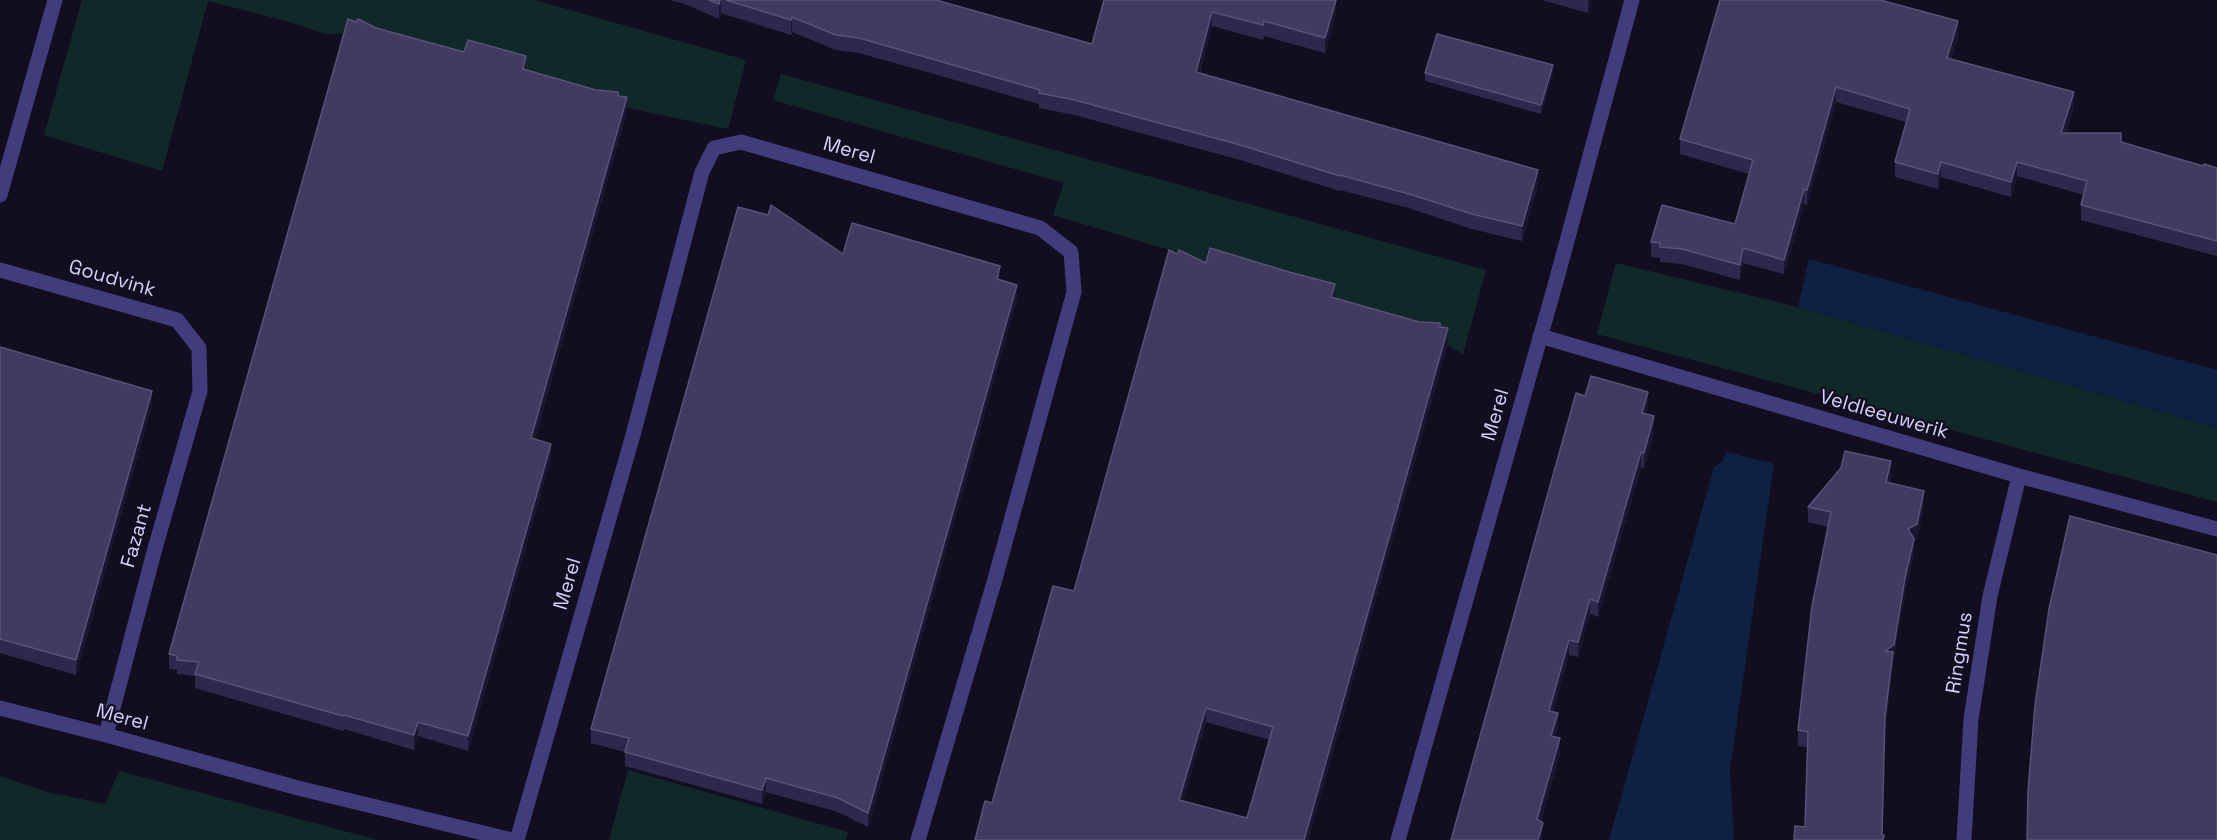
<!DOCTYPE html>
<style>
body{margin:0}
canvas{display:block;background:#120e1f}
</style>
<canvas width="2217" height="840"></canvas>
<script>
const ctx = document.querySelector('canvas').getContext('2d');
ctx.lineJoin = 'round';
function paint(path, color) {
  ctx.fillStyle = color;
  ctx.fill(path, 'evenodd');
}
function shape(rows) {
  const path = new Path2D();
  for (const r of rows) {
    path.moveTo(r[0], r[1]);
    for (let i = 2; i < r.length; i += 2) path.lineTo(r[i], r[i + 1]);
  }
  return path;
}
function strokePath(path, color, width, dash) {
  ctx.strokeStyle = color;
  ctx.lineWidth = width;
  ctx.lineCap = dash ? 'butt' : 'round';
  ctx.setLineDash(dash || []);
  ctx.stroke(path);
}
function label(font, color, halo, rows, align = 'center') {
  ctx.font = font + ' "Space Grotesk",sans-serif';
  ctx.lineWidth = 4.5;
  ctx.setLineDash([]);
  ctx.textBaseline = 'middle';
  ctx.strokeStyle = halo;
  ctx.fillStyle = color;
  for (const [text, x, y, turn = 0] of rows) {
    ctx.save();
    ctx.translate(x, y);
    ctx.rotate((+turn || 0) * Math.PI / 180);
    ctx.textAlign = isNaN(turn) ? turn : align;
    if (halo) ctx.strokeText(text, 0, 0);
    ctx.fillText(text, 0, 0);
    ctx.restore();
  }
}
paint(shape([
 [82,0,535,0,746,60,728,129,523,86,358,33,325,34,290,22,208,1,162,171,44,135],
 [781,74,1486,270,1463,354,1448,345,1229,268,1053,215,1064,183,773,100],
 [1616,263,1798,307,2217,428,2217,502,1597,334],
 [628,770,848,832,846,840,609,840],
 [119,771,378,840,0,840,0,776,47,792,105,804]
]), '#112829');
paint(shape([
 [1809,259,2217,370,2217,428,1798,307],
 [1726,452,1774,464,1730,770,1734,840,1609,840,1714,467,1723,461]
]), '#0f2142');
strokePath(shape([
 [0,195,55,0],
 [0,270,177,320,199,348,200,391,154,552,106,735],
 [1540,336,2019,476,2217,529],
 [0,708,106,735,298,788,512,840],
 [517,840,633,435,702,172,714,148,741,142,1040,228,1071,252,1074,292,995,579,918,840],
 [1398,840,1557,278,1632,0],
 [1964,840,1971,719,1990,596,2019,476]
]), '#413c7c', 15);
paint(shape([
 [670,0,936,0,1092,44,1104,0,1336,0,1336,13,1325,53,1264,36,1263,40,1212,26,1200,73,1538,185,1522,241,1472,229,1409,208,1340,190,1340,191,1237,159,1144,134,1075,115,1039,108,1039,104,927,72,859,53,836,50,792,32,791,35,721,13,719,19,685,4],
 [1542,0,1591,0,1588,13],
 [356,22,618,96,627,111,535,439,551,458,468,751,418,736,414,750,344,729,343,731,195,688,195,676,177,674,177,670,169,669,169,654],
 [1958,36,1951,59,2074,106,2066,133,2121,142,2203,166,2217,168,2217,256,2081,220,2081,205,2084,195,2017,176,2011,197,1941,177,1938,189,1895,177,1895,162,1906,122,1836,102,1814,180,1807,205,1804,204,1784,274,1743,263,1740,280,1682,264,1660,262,1660,258,1651,257,1651,242,1735,224,1749,174,1680,154,1680,139],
 [1425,73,1553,73,1541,114,1425,81],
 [843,254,1000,280,1017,299,868,827,838,812,766,792,762,804,625,766,625,752,591,743,591,729],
 [1177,254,1206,263,1335,298,1440,327,1448,343,1308,840,992,803,1074,591],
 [1206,722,1270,740,1247,818,1183,801],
 [0,347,152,405,76,675,0,653],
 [1585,396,1648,407,1646,414,1654,431,1644,468,1641,468,1598,617,1590,614,1578,657,1569,655,1553,712,1558,729,1555,737,1560,753,1541,821,1542,840,1451,840],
 [1891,477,1889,483,1924,506,1917,539,1914,541,1914,554,1905,593,1893,661,1885,731,1805,827,1808,747,1798,746,1798,730,1828,527,1808,522,1808,507]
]), '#30284c');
paint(shape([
 [721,0,721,13,719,19,719,4],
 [1336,0,1336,13,1325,53,1325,38],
 [1588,0,1591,0,1588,13],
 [1212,12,1212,26,1196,87,1196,72],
 [792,17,792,32,791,35,791,20],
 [1958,21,1958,36,1947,73,1947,58],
 [526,56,526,71,523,69],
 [1553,65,1553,73,1541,114,1541,105],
 [1836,87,1836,102,1807,205,1807,190],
 [2074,92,2074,106,2061,147,2061,133],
 [627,97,627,111,531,452,531,438],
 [1941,162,1941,177,1938,189,1938,174],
 [2017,162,2017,176,2011,197,2011,182],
 [1538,170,1538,185,1522,241,1522,226],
 [1804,189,1804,204,1784,274,1784,260],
 [1743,248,1743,263,1740,280,1740,265],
 [1000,266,1000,280,997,279],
 [1335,284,1335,298,1331,297],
 [1017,285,1017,299,868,827,868,813],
 [1448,328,1448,343,1308,840,1304,840],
 [152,391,152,405,76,675,76,660],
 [1648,392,1648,407,1642,428,1642,413],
 [1654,416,1654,431,1644,468,1644,453],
 [551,444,551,458,468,751,468,736],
 [1641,452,1641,468,1598,617,1598,602],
 [1891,461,1891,477,1886,498,1886,482],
 [1924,491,1924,506,1917,539,1914,541,1914,554,1905,593,1893,661,1885,731,1885,651,1908,529],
 [1590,599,1590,614,1578,657,1578,642],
 [1569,640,1569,655,1549,726,1549,711],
 [1206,708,1206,722,1179,815,1179,800],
 [1558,713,1558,729,1551,751,1551,736],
 [418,722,418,736,414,750,414,735],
 [1560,738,1560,753,1537,834,1537,819],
 [766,778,766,792,762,804,762,790],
 [1543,823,1542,840,1538,840]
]), '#1d1632');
const building = shape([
 [709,0,720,0,719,4,709,0],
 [726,0,936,0,1092,44,1104,0,1336,0,1325,38,1264,21,1263,25,1212,12,1196,72,1538,170,1522,226,1472,214,1409,194,1340,175,1340,176,1237,144,1144,119,1075,100,1039,93,1040,90,859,38,836,35,792,17,791,20,726,0],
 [1720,0,1880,0,1958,21,1947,58,2074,92,2061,133,2121,133,2121,142,2203,166,2204,164,2217,168,2217,241,2081,205,2087,181,2017,162,2011,182,1941,162,1938,174,1895,162,1910,109,1836,87,1814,166,1807,190,1804,189,1784,260,1743,248,1740,265,1682,249,1660,247,1660,243,1651,242,1662,205,1735,224,1753,160,1680,139,1720,0],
 [348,19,356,22,358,19,376,28,464,52,468,40,526,56,523,69,596,90,618,92,618,96,627,97,531,438,551,444,468,736,418,722,414,735,344,715,343,716,195,674,199,662,177,660,177,656,169,654,348,19],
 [1437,34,1553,65,1541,105,1425,73,1437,34],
 [771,205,843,254,852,223,1000,266,997,279,1017,285,868,813,838,798,766,778,762,790,625,752,629,738,591,729,738,207,768,215,771,205],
 [1210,248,1289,272,1335,284,1331,297,1419,322,1440,323,1440,327,1448,328,1304,840,975,840,985,801,992,803,1053,586,1074,591,1169,250,1177,254,1179,250,1206,263,1210,248],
 [1206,708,1273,727,1247,818,1179,800,1206,708],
 [0,347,152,391,76,660,0,639,0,347],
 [1591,376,1648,392,1642,413,1654,416,1644,453,1641,452,1598,602,1590,599,1578,642,1569,640,1549,711,1558,713,1551,736,1560,738,1537,819,1543,823,1538,840,1451,840,1576,393,1585,396,1591,376],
 [1845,451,1891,461,1886,482,1924,491,1917,524,1908,529,1914,539,1905,578,1894,645,1885,651,1893,652,1885,716,1882,835,1884,835,1883,840,1794,840,1795,826,1805,827,1808,732,1798,730,1812,606,1831,512,1808,507,1841,468,1845,451],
 [2070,516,2217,555,2217,840,2027,840,2028,791,2035,705,2049,609,2070,516]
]);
paint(building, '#423a5f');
strokePath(building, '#595178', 1.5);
label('20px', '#d6cffc', '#120e1f', [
 ["Merel",849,151,16],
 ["Goudvink",112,279,16],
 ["Merel",1496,415,-74],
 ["Veldleeuwerik",1884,415,16],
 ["Fazant",137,536,-74],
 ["Merel",568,584,-74],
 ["Ringmus",1960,653,-81],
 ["Merel",122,718,15]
]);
</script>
